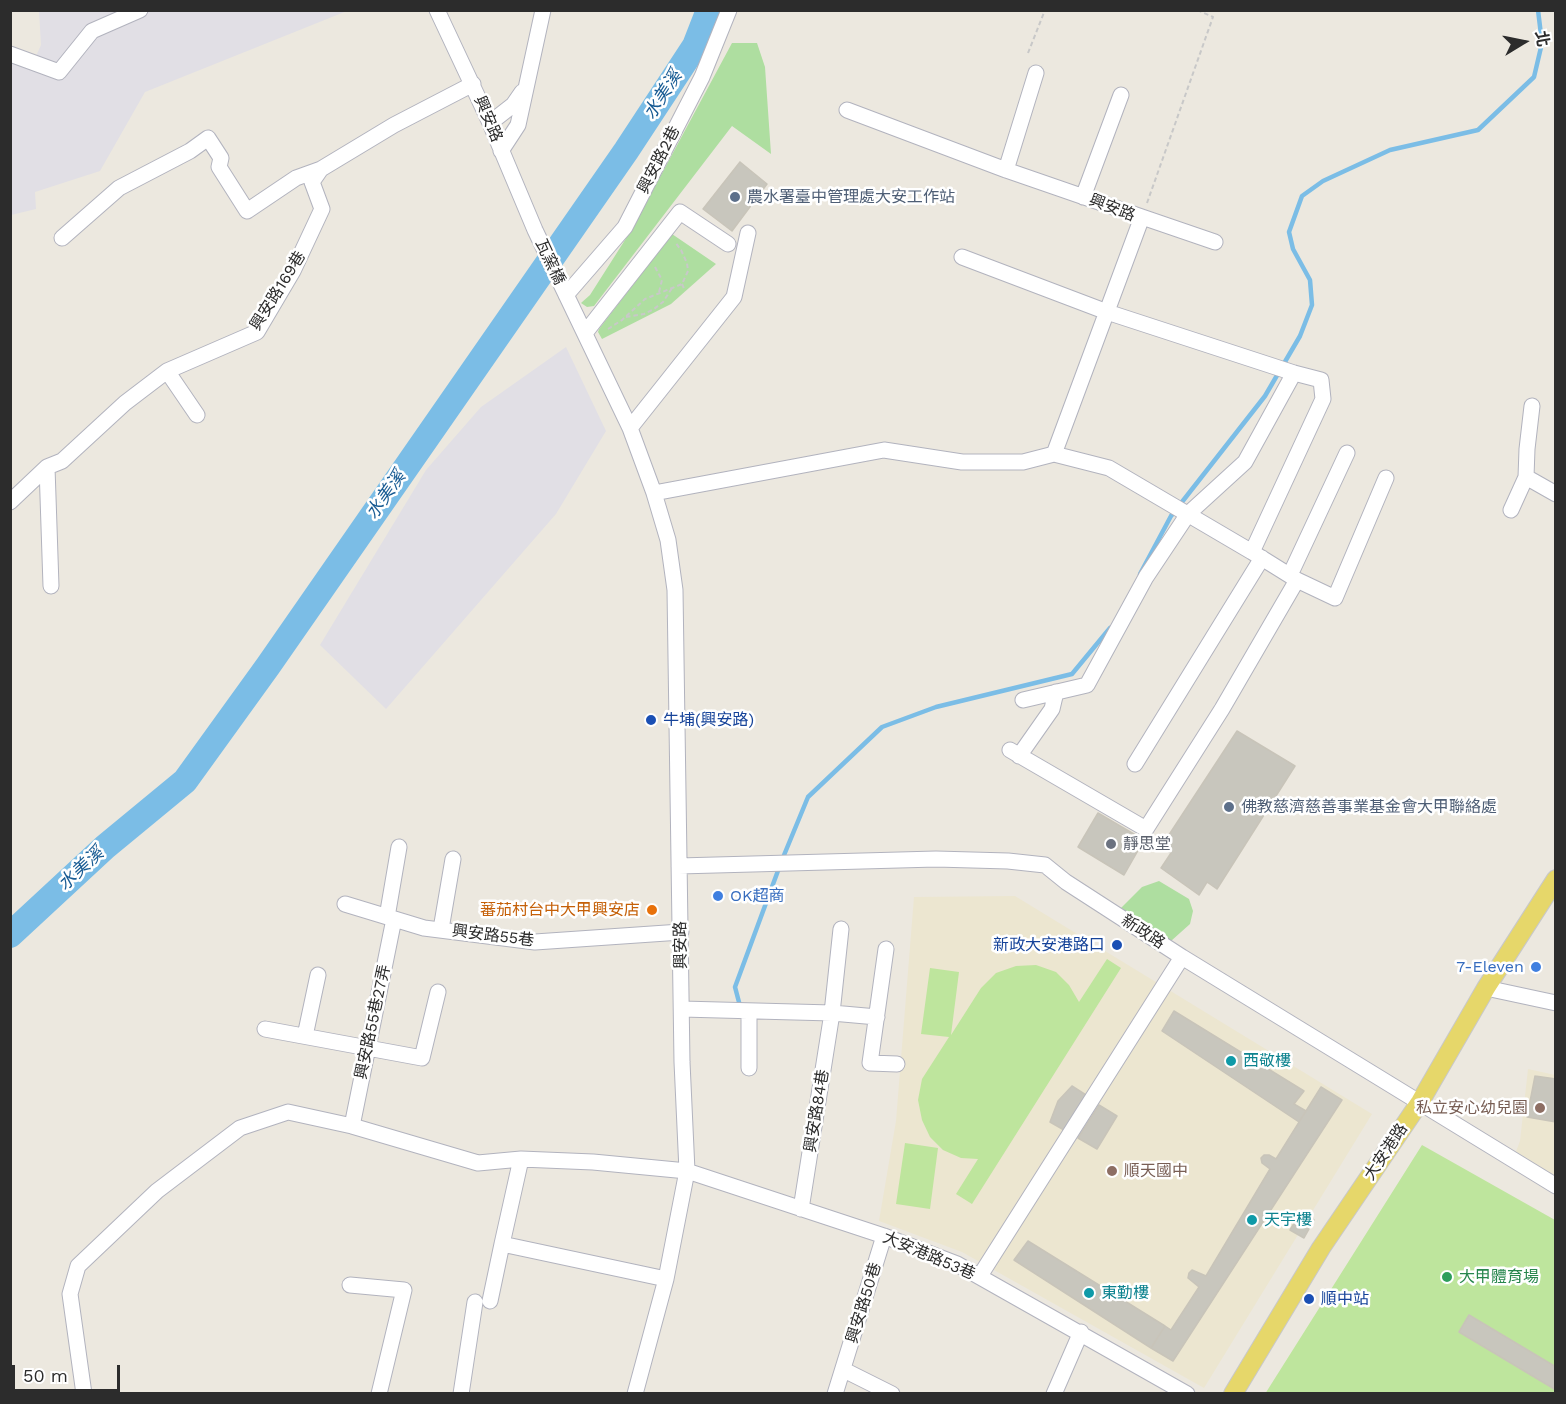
<!DOCTYPE html>
<meta charset="utf-8">
<style>
body{margin:0}
#map{position:relative;width:1566px;height:1404px;overflow:hidden;background:#ece8df;font-family:"Work Sans","Noto Sans TC",sans-serif}
canvas{display:block}
.frame{position:absolute;inset:0;border:12px solid #2c2c2c;pointer-events:none}
.north{position:absolute;left:1494px;top:12px;width:60px;height:60px;-webkit-text-stroke:4px #fff;paint-order:stroke;rotate:80deg;font-size:16px;font-weight:700;line-height:24px;text-align:center;color:#2c2c2c}
.north::after{content:'';display:block;margin:auto;width:21px;height:27px;background:#2c2c2c;clip-path:polygon(50% 0,100% 100%,50% 72%,0 100%)}
.scale{position:absolute;left:12px;top:1365px;width:108px;height:27px;box-sizing:border-box;border:3px solid #2c2c2c;border-top:0;padding-left:8px;font-size:18px;line-height:21px;white-space:nowrap;color:#2c2c2c;-webkit-text-stroke:4px #fff;paint-order:stroke}
</style>
<div id="map">
<canvas width="1566" height="1404"></canvas>
<div class="frame"></div>
<div class="north">北</div>
<div class="scale">50 m</div>
</div>
<script>
const ctx = document.querySelector('canvas').getContext('2d');
ctx.lineJoin = 'round';
function paint(path, color) {
  ctx.fillStyle = color;
  ctx.fill(path, 'evenodd');
}
function shape(rows) {
  const path = new Path2D();
  for (const r of rows) {
    path.moveTo(r[0], r[1]);
    for (let i = 2; i < r.length; i += 2) path.lineTo(r[i], r[i + 1]);
  }
  return path;
}
function strokePath(path, color, width, dash) {
  ctx.strokeStyle = color;
  ctx.lineWidth = width;
  ctx.lineCap = dash ? 'butt' : 'round';
  ctx.setLineDash(dash || []);
  ctx.stroke(path);
}
function label(font, color, halo, rows, align = 'center') {
  ctx.font = font + ' "Work Sans","Noto Sans TC",sans-serif';
  ctx.lineWidth = 5;
  ctx.setLineDash([]);
  ctx.textBaseline = 'middle';
  ctx.strokeStyle = halo;
  ctx.fillStyle = color;
  for (const [text, x, y, turn = 0] of rows) {
    ctx.save();
    ctx.translate(x, y);
    ctx.rotate((+turn || 0) * Math.PI / 180);
    ctx.textAlign = isNaN(turn) ? turn : align;
    if (halo) ctx.strokeText(text, 0, 0);
    ctx.fillText(text, 0, 0);
    ctx.restore();
  }
}
paint(shape([
 [39,11,347,11,145,92,100,171,35,192,36,209,11,215,10,61,32,65,41,45],
 [566,347,606,431,556,514,386,709,320,645,426,470,481,407]
]), '#e1dfe5');
paint(shape([
 [1015,896,1372,1114,1204,1388,962,1252,879,1221,896,1121,914,897],
 [1528,1069,1555,1075,1555,1180,1515,1154,1520,1141]
]), '#ece6d0');
paint(shape([
 [732,43,757,43,765,67,771,154,732,126,594,306,587,307,581,303,590,295,632,229],
 [672,234,716,264,671,304,602,339,598,332,599,329],
 [1159,881,1189,899,1193,911,1190,924,1171,941,1121,908,1142,887]
]), '#aedea0');
paint(shape([
 [1107,959,1121,968,972,1204,956,1194,978,1159,961,1158,943,1150,930,1137,922,1120,918,1100,922,1079,949,1037,921,1034,930,968,959,972,951,1035,981,988,996,973,1016,966,1036,965,1056,972,1069,985,1079,1002],
 [905,1143,938,1148,930,1209,896,1204],
 [1422,1145,1555,1220,1555,1393,1265,1394]
]), '#bee59d');
strokePath(shape([
 [1140,574,1171,516,1265,396,1300,336,1312,305,1310,280,1293,249,1289,232,1302,196,1323,181,1390,150,1478,130,1534,77,1542,43,1538,10],
 [782,860,808,797,882,727,936,707,1072,674,1110,628],
 [740,1006,735,987,779,868]
]), '#7bbde6', 4.5);
strokePath(shape([
 [10,935,105,847,185,781,268,666,626,151,695,46,709,10]
]), '#7bbde6', 26);
const building = shape([
 [740,162,767,184,732,231,703,209,740,162],
 [1237,731,1295,766,1217,889,1207,882,1199,895,1161,868,1171,853,1161,847,1237,731],
 [1098,813,1144,840,1124,875,1078,847,1098,813],
 [1174,1011,1304,1091,1294,1104,1306,1111,1299,1122,1162,1031,1174,1011],
 [1535,1076,1556,1079,1556,1122,1527,1117,1535,1076],
 [1072,1086,1086,1095,1064,1130,1050,1122,1058,1101,1072,1086],
 [1321,1087,1342,1100,1173,1361,1151,1348,1165,1326,1171,1330,1199,1287,1188,1278,1189,1273,1192,1270,1206,1276,1270,1169,1262,1163,1261,1158,1264,1155,1269,1155,1276,1159,1321,1087],
 [1099,1105,1117,1116,1097,1149,1078,1138,1099,1105],
 [1301,1212,1314,1220,1304,1238,1290,1230,1301,1212],
 [1028,1241,1165,1326,1151,1348,1014,1260,1028,1241],
 [1469,1315,1556,1367,1556,1390,1459,1332,1469,1315]
]);
paint(building, '#c8c6bd');
strokePath(building, '#c8c4b9', 1.5);
const minor = shape([
 [437,10,490,123,535,230,630,428,654,493,668,540,675,590,682,1062,687,1171,666,1279,635,1394],
 [10,54,59,72,92,31,140,10],
 [847,110,1006,170,1142,217,1054,454],
 [490,123,513,105,522,92],
 [501,151,518,125,543,10],
 [1006,170,1036,73],
 [1083,197,1121,95],
 [1142,217,1215,242],
 [62,238,119,188,190,151,208,138,221,158,219,167,247,211,296,178,321,169],
 [962,257,1107,312,1294,373,1321,380,1323,399,1252,552],
 [566,295,625,227,702,77,729,10],
 [585,333,680,212,728,244],
 [167,371,197,415],
 [1532,406,1527,449,1526,477,1556,494],
 [630,428,734,297,748,233],
 [47,467,51,586],
 [654,493,884,450,962,462,1023,462,1054,454,1109,468,1252,552,1297,580,1335,598,1386,478],
 [10,502,47,467,62,461,125,403,167,371,257,332,293,271,322,209,312,182,321,169,394,125,473,84],
 [1511,510,1526,477],
 [1290,575,1347,453],
 [1023,700,1087,685,1146,577,1188,514,1245,462,1294,373],
 [1010,750,1146,829,1222,709,1297,580],
 [1019,756,1052,709,1056,692],
 [1135,764,1262,558],
 [679,866,936,859,1008,861,1045,865,1066,882,1182,957,1556,1186],
 [345,904,424,928,535,942,681,932],
 [387,917,399,847],
 [441,929,453,859],
 [886,949,870,1063,897,1064],
 [1486,988,1556,1003],
 [682,1009,832,1013,877,1017],
 [749,1011,749,1068],
 [265,1029,422,1058,438,992],
 [305,1036,318,975],
 [352,1126,394,919],
 [801,1209,832,1013,841,929],
 [983,1271,1182,957],
 [666,1279,502,1244,521,1159,593,1162,687,1171,884,1236,957,1264,1187,1394],
 [350,1285,404,1290,379,1394],
 [490,1301,502,1244],
 [844,1370,892,1394],
 [84,1394,70,1294,78,1266,157,1191,240,1128,288,1112,352,1126,478,1163,521,1159],
 [461,1394,475,1302],
 [835,1394,884,1236],
 [1054,1394,1081,1332]
]);
const major = shape([
 [1233,1394,1321,1248,1420,1102,1486,988,1556,879]
]);
strokePath(minor, '#b2b3be', 17);
strokePath(major, '#c8c8c8', 20);
strokePath(shape([
 [1028,53,1045,10],
 [1147,203,1213,17,1197,10],
 [655,267,662,280,659,292],
 [682,284,685,291],
 [626,317,644,314,654,309,663,302,672,288],
 [608,329,622,320,645,299,682,284,688,271,687,263,681,250,675,242]
]), '#c8c8c8', 2, [4.5, 3]);
strokePath(minor, '#fff', 15);
strokePath(major, '#e6d76a', 18);
for (const [x, y, r, color] of [
 [735,197,6,"#5c6f8a"],
 [651,720,6,"#1a4fb4"],
 [1229,807,6,"#5c6f8a"],
 [1111,844,6,"#6b7280"],
 [718,896,6,"#3f7fe0"],
 [652,910,6,"#e8710a"],
 [1117,945,6,"#1a4fb4"],
 [1536,967,6,"#3f7fe0"],
 [1231,1061,6,"#0f9aa8"],
 [1540,1108,6,"#8d6e63"],
 [1112,1171,6,"#8d6e63"],
 [1252,1220,6,"#0f9aa8"],
 [1447,1277,6,"#2e9e5b"],
 [1089,1293,6,"#0f9aa8"],
 [1309,1299,6,"#1a4fb4"]
]) {
  const dot = new Path2D();
  dot.arc(x, y, r, 0, 2 * Math.PI);
  ctx.fillStyle = color;
  ctx.fill(dot);
  strokePath(dot, '#fff', 2);
}
label('16px', '#2c2c2c', '#fff', [
 ["興安路",488,119,67],
 ["興安路2巷",659,160,-63],
 ["興安路",1112,208,21],
 ["瓦窯橋",550,262,65],
 ["興安路169巷",278,291,-58],
 ["新政路",1143,932,33],
 ["興安路55巷",493,936,7],
 ["興安路",681,945,-91],
 ["興安路55巷27弄",373,1022,-78],
 ["興安路84巷",817,1111,-81],
 ["大安港路",1386,1152,-56],
 ["大安港路53巷",929,1256,23],
 ["興安路50巷",864,1303,-73]
]);
label('16px', '#4e5e75', '#fff', [
 ["農水署臺中管理處大安工作站",747,197],
 ["佛教慈濟慈善事業基金會大甲聯絡處",1241,807]
], 'left');
label('16px', '#164399', '#fff', [
 ["牛埔(興安路)",663,720],
 ["新政大安港路口",1105,945,"right"],
 ["順中站",1321,1299]
], 'left');
label('16px', '#5b616d', '#fff', [
 ["靜思堂",1123,844]
], 'left');
label('16px', '#366cbe', '#fff', [
 ["OK超商",730,896],
 ["7-Eleven",1524,967,"right"]
], 'left');
label('16px', '#c56008', '#fff', [
 ["蕃茄村台中大甲興安店",640,910]
], 'right');
label('16px', '#0d838f', '#fff', [
 ["西敬樓",1243,1061],
 ["天宇樓",1264,1220],
 ["東勤樓",1101,1293]
], 'left');
label('16px', '#785e54', '#fff', [
 ["私立安心幼兒園",1528,1108],
 ["順天國中",1124,1171,"left"]
], 'right');
label('16px', '#27864d', '#fff', [
 ["大甲體育場",1459,1277]
], 'left');
label('italic 18px', '#185b93', '#fff', [
 ["水美溪",663,95,-57],
 ["水美溪",386,495,-55],
 ["水美溪",81,869,-43]
]);
</script>
